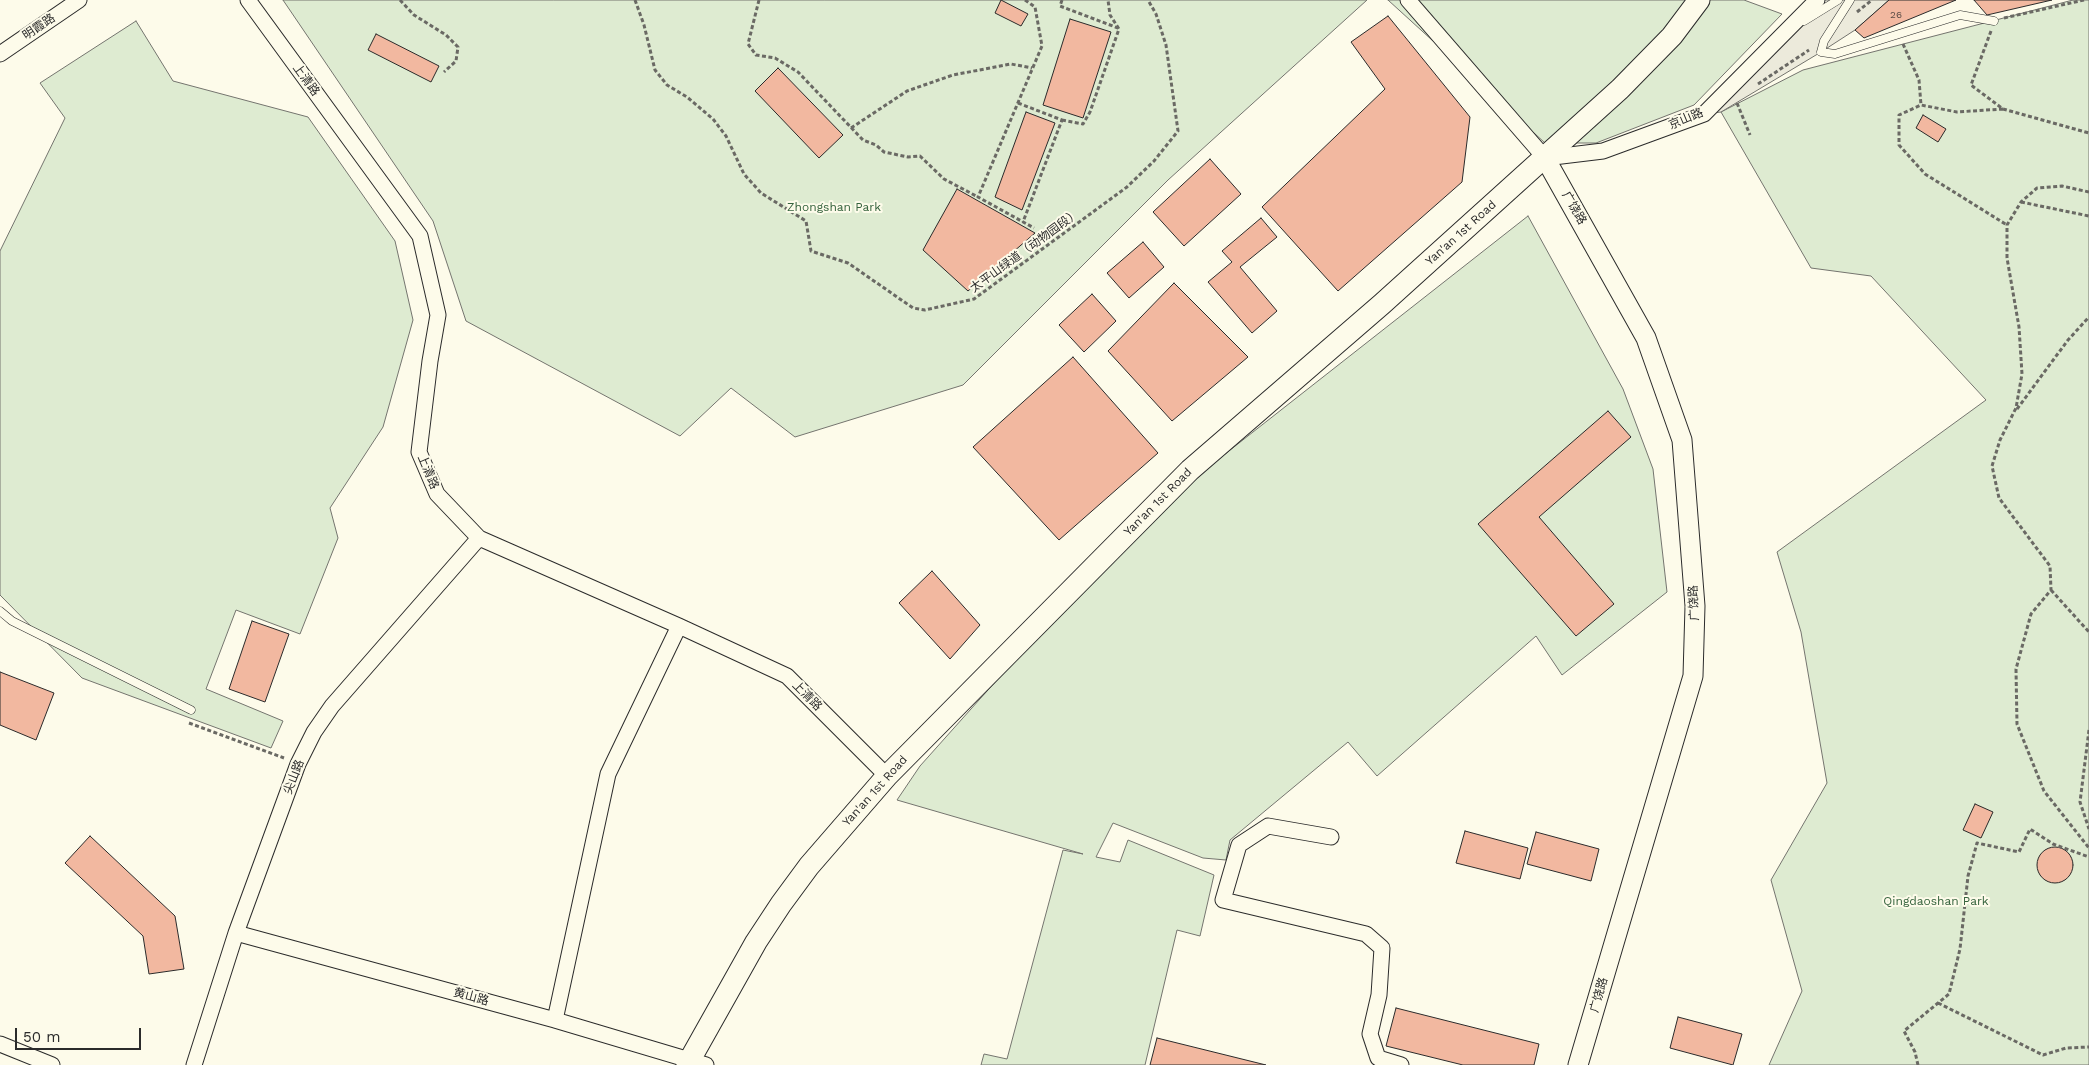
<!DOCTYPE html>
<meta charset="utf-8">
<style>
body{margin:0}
#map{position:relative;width:2089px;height:1065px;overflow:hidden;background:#fdfbea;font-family:"Work Sans",sans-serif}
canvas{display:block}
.scale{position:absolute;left:15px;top:1028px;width:126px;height:22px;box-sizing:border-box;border:2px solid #2b2b2b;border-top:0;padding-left:6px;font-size:15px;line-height:18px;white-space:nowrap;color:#2b2b2b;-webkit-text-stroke:4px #fdfbea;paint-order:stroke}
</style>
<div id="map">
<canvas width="2089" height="1065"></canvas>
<div class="scale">50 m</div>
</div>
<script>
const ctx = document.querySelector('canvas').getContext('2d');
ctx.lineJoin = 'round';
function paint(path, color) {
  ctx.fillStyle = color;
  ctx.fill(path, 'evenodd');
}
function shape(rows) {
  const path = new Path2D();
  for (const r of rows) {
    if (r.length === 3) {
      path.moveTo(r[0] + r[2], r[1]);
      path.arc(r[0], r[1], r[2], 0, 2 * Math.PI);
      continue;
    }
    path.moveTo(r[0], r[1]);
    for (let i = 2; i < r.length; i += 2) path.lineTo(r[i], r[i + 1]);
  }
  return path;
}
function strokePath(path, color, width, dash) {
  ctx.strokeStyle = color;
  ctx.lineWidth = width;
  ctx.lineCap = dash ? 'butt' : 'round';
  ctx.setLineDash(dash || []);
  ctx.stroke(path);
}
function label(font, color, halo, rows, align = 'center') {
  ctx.font = font + ' "Work Sans","Noto Sans SC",sans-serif';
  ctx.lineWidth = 4;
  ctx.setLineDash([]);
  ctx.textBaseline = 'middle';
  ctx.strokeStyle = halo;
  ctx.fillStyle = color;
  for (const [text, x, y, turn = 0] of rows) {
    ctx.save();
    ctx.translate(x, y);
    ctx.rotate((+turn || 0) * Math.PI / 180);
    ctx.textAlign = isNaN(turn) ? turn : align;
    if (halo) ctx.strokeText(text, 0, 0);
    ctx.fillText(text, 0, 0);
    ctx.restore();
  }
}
const green = shape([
 [283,0,1367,0,1168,180,963,385,795,437,731,388,680,436,466,321,433,221,283,0],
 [1388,0,1744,0,1782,14,1694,105,1596,143,1545,143,1388,0],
 [2073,0,2089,0,2089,1065,1769,1065,1802,991,1771,880,1827,783,1801,632,1777,552,1986,400,1871,276,1811,268,1721,112,1803,70,2073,0],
 [136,21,173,81,308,117,395,241,413,320,383,427,330,508,338,538,300,634,236,610,206,689,283,721,271,748,82,678,0,595,0,251,65,118,40,83,136,21],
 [1528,216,1623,389,1653,469,1667,592,1562,675,1536,636,1377,776,1348,742,1230,840,1226,860,1203,858,1113,823,1096,857,1120,862,1128,840,1214,875,1200,936,1177,930,1145,1065,981,1065,984,1054,1007,1059,1063,850,1083,854,897,800,920,766,1030,643,1197,476,1528,216]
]);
paint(green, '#deebd1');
strokePath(green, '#74746e', 1);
const parking = shape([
 [1818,0,1889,0,1855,30,1821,52,1721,112,1704,114,1818,0]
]);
paint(parking, '#eceadb');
strokePath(parking, '#74746e', 1);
const building = shape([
 [1001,0,1028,14,1021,26,995,13,1001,0],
 [1889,0,1956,0,1864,38,1855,30,1889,0],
 [1974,0,2052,0,1987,15,1974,0],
 [1388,16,1470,117,1462,182,1338,291,1262,207,1385,89,1351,42,1388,16],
 [1070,19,1111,32,1083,118,1043,105,1070,19],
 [376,34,439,66,431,82,368,50,376,34],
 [778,68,843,135,819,158,755,91,778,68],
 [1026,112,1055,123,1022,210,995,197,1026,112],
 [1923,115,1946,129,1938,142,1916,128,1923,115],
 [1210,159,1241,194,1184,246,1153,212,1210,159],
 [957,189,1035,233,968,291,923,250,957,189],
 [1261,218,1277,237,1240,267,1277,311,1252,333,1208,282,1232,262,1222,251,1261,218],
 [1143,242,1164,267,1129,298,1107,273,1143,242],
 [1174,283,1248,357,1172,421,1108,351,1174,283],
 [1092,294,1116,321,1084,352,1059,325,1092,294],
 [1073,357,1158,453,1059,540,973,447,1073,357],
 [1608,411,1631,437,1539,517,1614,604,1576,636,1478,524,1608,411],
 [932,571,980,625,950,659,899,603,932,571],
 [252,621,289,634,265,702,229,689,252,621],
 [0,672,54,693,36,740,0,725,0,672],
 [1975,804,1993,812,1981,838,1963,830,1975,804],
 [1465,831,1528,848,1520,879,1456,863,1465,831],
 [1536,832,1599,849,1591,881,1527,864,1536,832],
 [90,836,175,916,184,969,149,974,143,936,65,863,90,836],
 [2055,865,18],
 [1396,1008,1539,1044,1534,1065,1463,1065,1386,1046,1396,1008],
 [1678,1017,1742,1034,1733,1065,1670,1048,1678,1017],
 [1157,1038,1266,1065,1150,1065,1157,1038]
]);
paint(building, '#f2b8a0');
strokePath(building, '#2b2b2b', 1);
const service = shape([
 [1850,0,1824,41,1821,52,1835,54,1960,15,1994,21],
 [1804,21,1838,0],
 [0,611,12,621,191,710]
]);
const minor = shape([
 [248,0,420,236,438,315,430,361,419,452,437,494,479,538,679,626,787,676,887,776],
 [1408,0,1545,158,1603,151,1704,114,1817,0],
 [0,54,79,0],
 [1331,837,1268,826,1239,845,1223,900,1366,934,1382,948,1379,995,1370,1034,1378,1058,1401,1065],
 [236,933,555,1020,706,1065],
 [555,1020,608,774,679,626],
 [0,1044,52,1065],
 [194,1065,236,933,298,764,314,732,332,706,479,538]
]);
const tertiary = shape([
 [1545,158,1646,338,1682,440,1695,606,1693,676,1578,1065]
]);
const secondary = shape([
 [687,1065,756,942,781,904,809,866,887,776,1190,470,1382,304,1620,89,1672,36,1699,0]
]);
strokePath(service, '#2b2b2b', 9);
strokePath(minor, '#2b2b2b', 17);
strokePath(tertiary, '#2b2b2b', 21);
strokePath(secondary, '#2b2b2b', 23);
strokePath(shape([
 [400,0,414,15,446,35,458,47,456,61,444,72],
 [635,0,644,25,655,70,667,85,687,97,713,119,726,136,744,174,761,193,806,221,811,251,848,263,913,308,925,310,974,299,1127,187,1154,161,1178,131,1166,45,1156,14,1148,0],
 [759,0,748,44,756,55,775,58,798,72,863,140,876,145,884,152,908,157,920,156,944,179,978,197],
 [1025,0,1035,7,1042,46,978,197,1034,228],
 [1062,0,1060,6,1118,28],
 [1857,12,1872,0],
 [2004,18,2084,0],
 [1991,31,1971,85,2003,109,2089,133],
 [1903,44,1919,80,1921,105],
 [1758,84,1809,50],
 [1018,103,1062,120,1023,222],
 [1737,103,1750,135],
 [2003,109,1957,112,1921,105,1899,115,1899,145,1925,174,2007,225],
 [1062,120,1083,124,1090,112,1119,29,1110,15,1108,0],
 [851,128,907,91,953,75,1011,64,1032,68],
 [2089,192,2062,186,2037,188,2021,202,2007,225,2007,258,2019,327,2022,374,2016,408,2000,440,1992,466,1999,498,2050,566,2051,590,2031,614,2016,669,2017,724,2044,791,2089,848],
 [2021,202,2089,216],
 [2017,409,2068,340,2089,317],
 [2051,590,2089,632],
 [189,723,284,758],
 [2089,730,2080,802,2089,829],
 [1938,1003,2043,1055,2066,1048,2089,1047],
 [1918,1065,1915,1052,1904,1031,1949,994,1960,949,1968,876,1977,843,2019,852,2030,829,2053,844,2089,857]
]), '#6a6964', 3, [4, 2.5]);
strokePath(service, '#fdfbea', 8);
strokePath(minor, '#fdfbea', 15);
strokePath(tertiary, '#fdfbea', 19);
strokePath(secondary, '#fdfbea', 21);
label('10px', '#5d4e48', null, [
 ["26",1896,15]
]);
label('12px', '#2b2b2b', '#fdfbea', [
 ["明霞路",39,27,-34],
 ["上清路",306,80,54],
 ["京山路",1686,119,-23],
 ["广饶路",1574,208,60],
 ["Yan'an 1st Road",1461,233,-42],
 ["太平山绿道（动物园段）",1025,251,-36],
 ["上清路",428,472,67],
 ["Yan'an 1st Road",1158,502,-45],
 ["广饶路",1694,603,-92],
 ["上清路",807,696,45],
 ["尖山路",294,777,-69],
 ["Yan'an 1st Road",875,791,-48],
 ["广饶路",1599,995,-74],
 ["黄山路",471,997,15]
]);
label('12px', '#34623c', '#fdfbea', [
 ["Zhongshan Park",834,207],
 ["Qingdaoshan Park",1936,901]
]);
</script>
